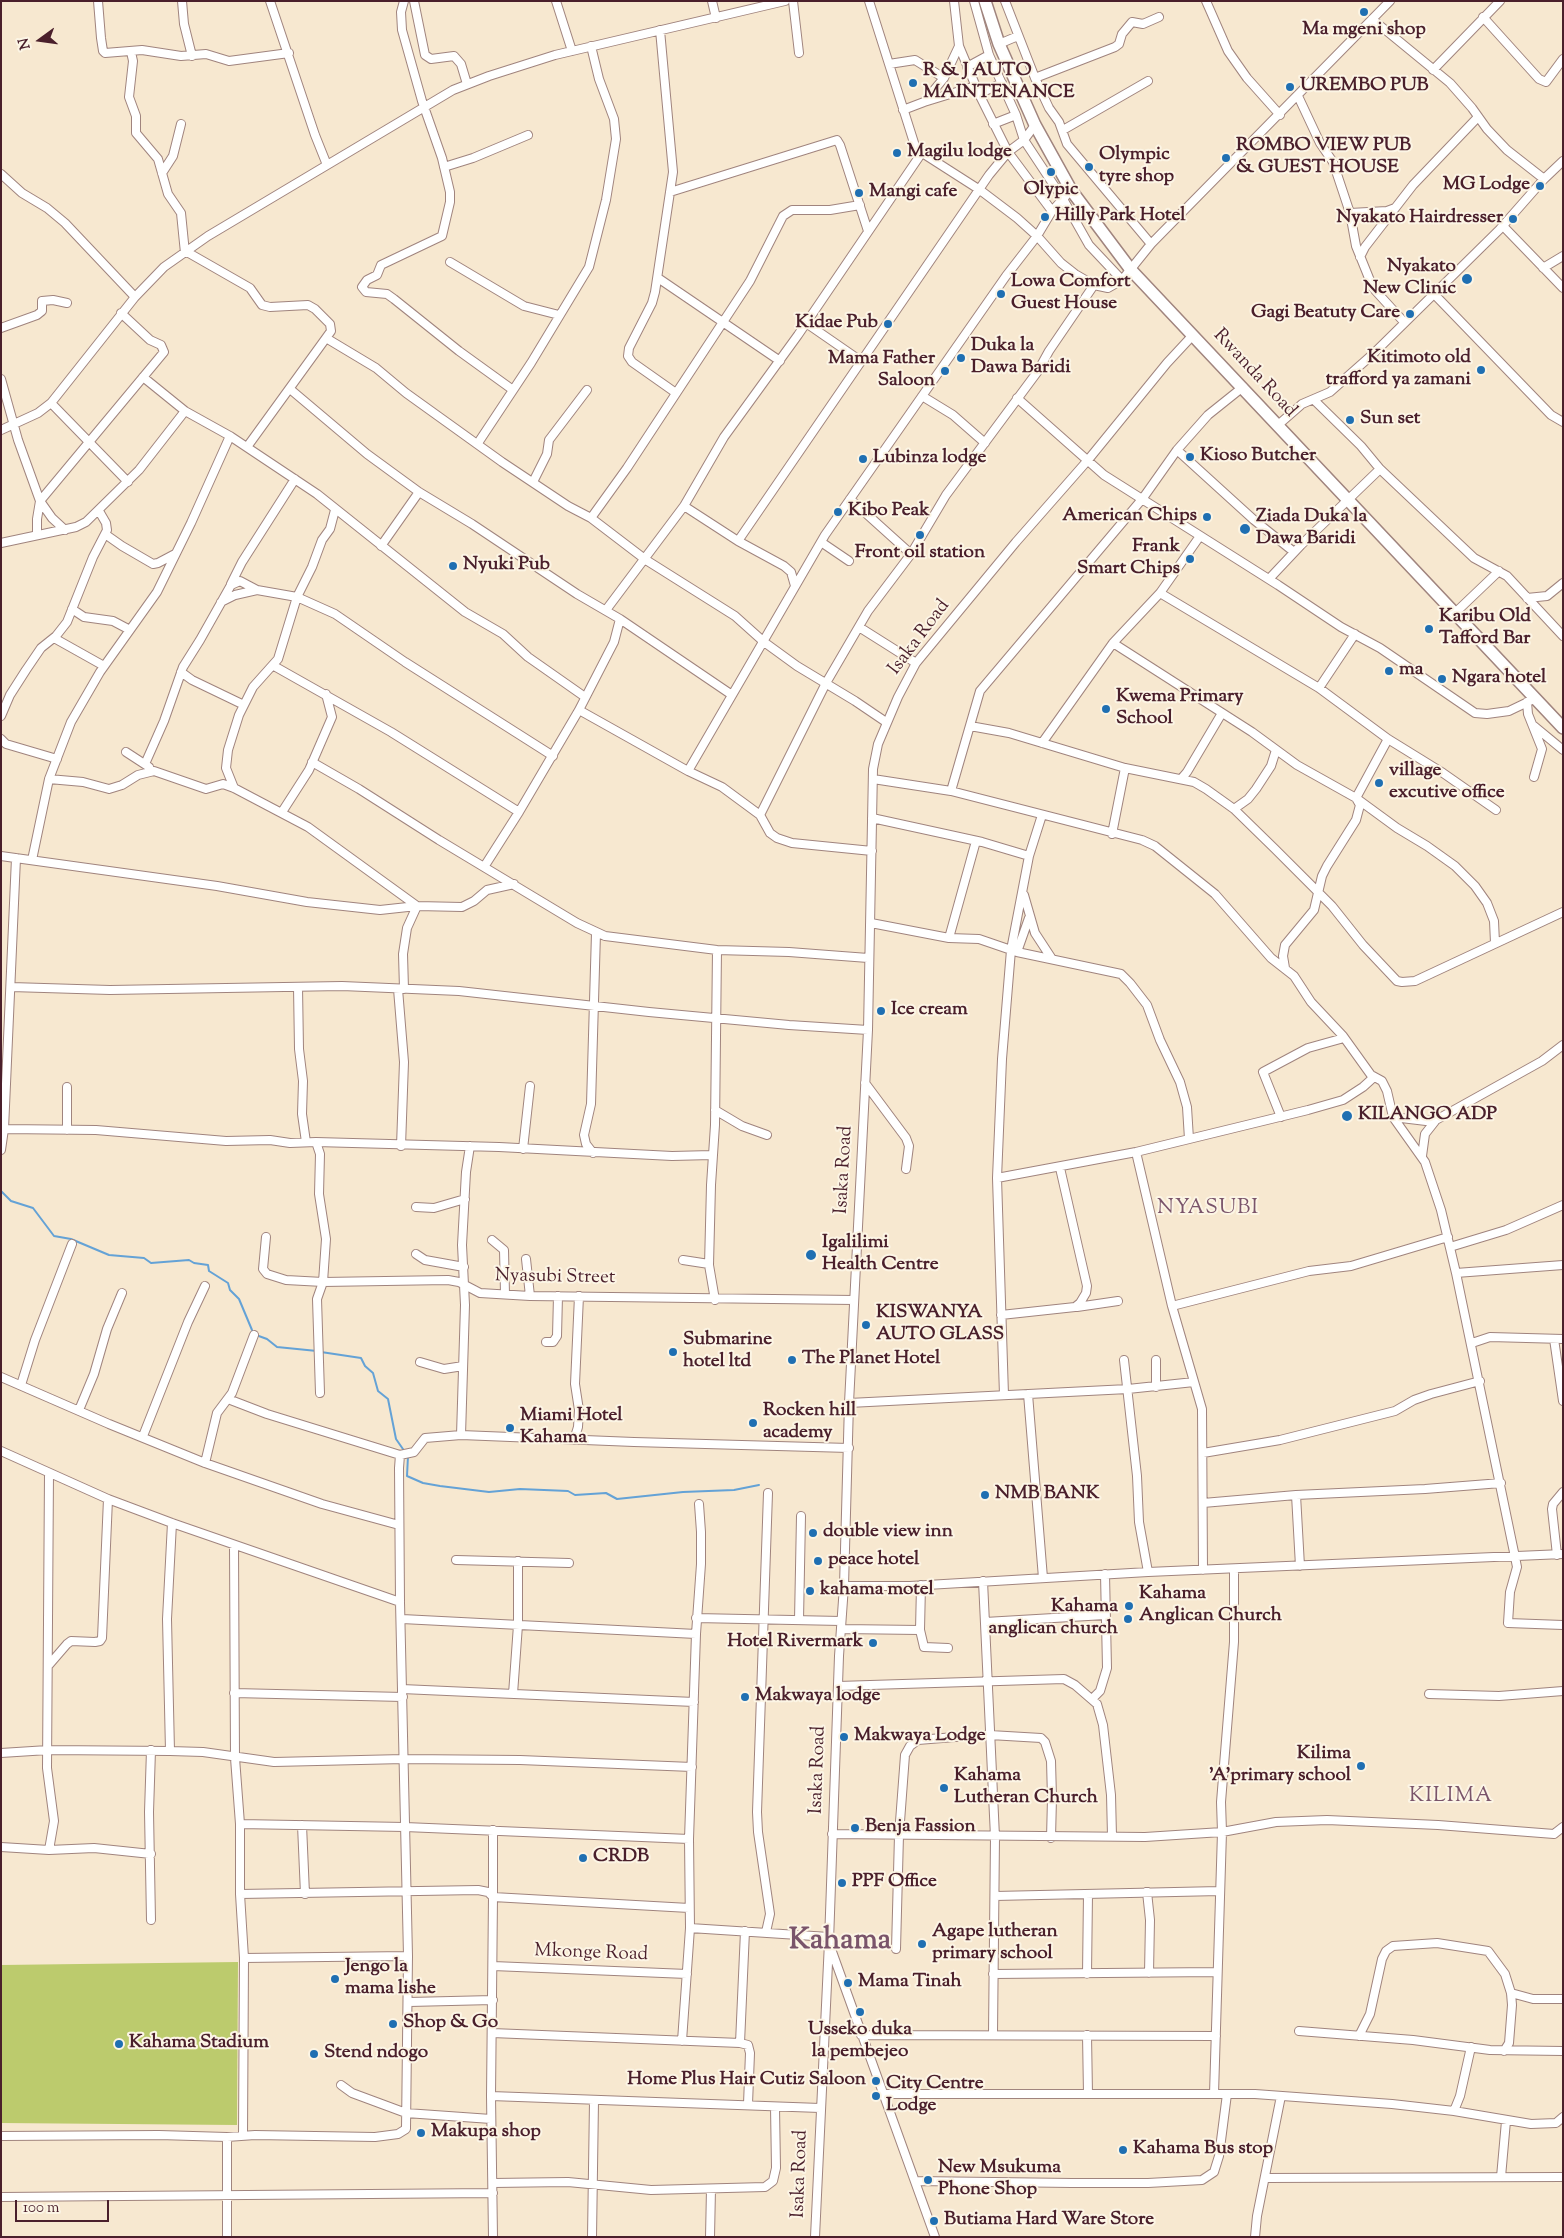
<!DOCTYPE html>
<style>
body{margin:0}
#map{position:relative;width:1564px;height:2238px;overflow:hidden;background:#f7e8d0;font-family:"Sorts Mill Goudy",serif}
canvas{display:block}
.frame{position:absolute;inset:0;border:2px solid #4a1f2b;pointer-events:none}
.north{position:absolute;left:15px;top:15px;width:50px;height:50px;-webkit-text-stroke:4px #fcf5e5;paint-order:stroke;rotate:256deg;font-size:14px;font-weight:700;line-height:20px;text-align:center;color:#4a1f2b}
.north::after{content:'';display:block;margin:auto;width:18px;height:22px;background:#4a1f2b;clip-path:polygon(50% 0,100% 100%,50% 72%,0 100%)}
.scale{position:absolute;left:15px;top:2200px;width:94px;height:22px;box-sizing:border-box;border:2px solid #4a1f2b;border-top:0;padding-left:6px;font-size:15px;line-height:18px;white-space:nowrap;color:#4a1f2b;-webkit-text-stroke:4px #fcf5e5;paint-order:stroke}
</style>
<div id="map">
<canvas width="1564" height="2238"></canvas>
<div class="frame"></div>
<div class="north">N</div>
<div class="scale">100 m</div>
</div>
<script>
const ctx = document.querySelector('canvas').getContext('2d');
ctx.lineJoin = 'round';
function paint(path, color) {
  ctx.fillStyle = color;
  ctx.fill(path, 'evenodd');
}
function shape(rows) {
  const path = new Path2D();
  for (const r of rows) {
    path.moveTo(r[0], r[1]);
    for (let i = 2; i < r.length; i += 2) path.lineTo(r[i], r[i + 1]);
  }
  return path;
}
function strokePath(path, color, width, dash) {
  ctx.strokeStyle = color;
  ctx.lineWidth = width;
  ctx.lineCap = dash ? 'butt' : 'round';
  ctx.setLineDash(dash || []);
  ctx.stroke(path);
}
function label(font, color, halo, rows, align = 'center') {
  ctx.font = font + ' "Sorts Mill Goudy",serif';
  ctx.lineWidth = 4;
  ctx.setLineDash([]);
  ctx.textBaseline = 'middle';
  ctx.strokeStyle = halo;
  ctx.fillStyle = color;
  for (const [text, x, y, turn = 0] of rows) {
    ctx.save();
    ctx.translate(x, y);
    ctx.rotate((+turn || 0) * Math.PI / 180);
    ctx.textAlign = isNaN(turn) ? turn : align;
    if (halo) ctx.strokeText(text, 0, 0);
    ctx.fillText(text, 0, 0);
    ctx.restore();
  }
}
paint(shape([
 [238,1962,237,2125,1,2123,1,1965]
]), '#bccb6d');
strokePath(shape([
 [1,1191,11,1201,33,1208,54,1236,71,1239,109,1255,144,1258,151,1263,189,1260,194,1263,208,1265,209,1271,228,1283,230,1290,239,1299,252,1330,256,1335,267,1339,277,1347,317,1351],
 [321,1352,361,1358,365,1366,373,1373,378,1391,388,1399,396,1439,405,1452],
 [408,1456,407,1476,423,1483,440,1486,489,1492,520,1489,568,1491,575,1495,606,1493,617,1499,683,1492,734,1490,759,1485]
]), '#64a2d6', 2);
const minor = shape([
 [98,1,101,38,103,51,105,53,142,50,181,56,206,54,229,61,289,53],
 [182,1,184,24,192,56],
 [270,1,315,135,327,165],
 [404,1,401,12,402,30,422,101,442,158,450,192,450,202,442,236,381,265,377,275,367,280,362,287,366,292,387,294,394,299,459,351,513,390],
 [414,1,425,55,431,59,454,56,461,64,467,84],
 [556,1,572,51],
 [712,1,716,18],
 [793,1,799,53],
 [869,1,916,149,980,190,1017,218,1037,236,1061,263,1075,274,1094,285,1108,288,1122,280,1151,244,1390,1],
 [954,1,959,46,979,94,1008,152,1052,211],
 [974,1,989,55,1016,115,1024,140,1063,199,1089,245,1122,280],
 [1005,1,1035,78,1049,108,1059,122,1067,144,1151,244],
 [1206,1,1228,51,1247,78,1280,115],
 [1483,17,1539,79,1546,82,1563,59],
 [1372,19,1450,83,1472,108,1487,129,1507,150,1544,179],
 [660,30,673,172,655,292,652,303,629,348,628,356,632,362,676,393],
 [999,44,1018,36],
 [131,52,133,61,129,97,136,116,136,133,158,159,168,194,181,213,185,253],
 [889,64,915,60,944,78,959,46],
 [967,67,989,55],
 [1433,70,1500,1],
 [1035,78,1115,47,1119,44,1122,34,1132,22,1143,24,1159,17],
 [979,94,1002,83],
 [1298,96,1320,143,1333,162,1350,213,1356,246,1373,288,1404,322],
 [924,102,944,78],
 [903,110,924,102,976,86],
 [993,124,1016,115],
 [1063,130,1148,81],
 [444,167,473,158,528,135],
 [162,173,173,156,181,124],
 [1,174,22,193,47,208,65,223,135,297],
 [670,192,837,140,840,145,868,231],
 [1350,213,1387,211,1395,208],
 [1503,226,1563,288],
 [187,252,250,288,262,305,270,307,308,305,315,309,330,324,331,331,326,338,247,447],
 [1360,257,1365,247,1413,185,1478,117],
 [450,262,524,306,559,315],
 [1543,268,1563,256],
 [658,278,780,361],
 [1434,294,1551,415,1563,422],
 [806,323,861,361],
 [1,328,37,315,42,311,42,301,53,300,67,303],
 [326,338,376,368,406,393,502,462,568,506,591,518,646,560,735,616,764,642,797,666,855,701,886,722],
 [143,377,185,411,230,436,317,494,465,612,503,634,528,657,585,697],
 [1,379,18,440,40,501,52,518,65,530],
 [290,389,367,454,419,492,472,524,577,594,620,619,732,695],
 [922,396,953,415,985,443],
 [1017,398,1104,475,1278,585,1341,627,1380,648,1475,713,1487,714,1509,711,1534,699],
 [1314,400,1361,446,1380,469,1474,558,1507,576,1563,636],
 [51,403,128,482],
 [1278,425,1302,404,1330,392,1373,354,1500,229,1544,179,1563,161],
 [1,430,38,413,51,403,135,297,164,267,208,236,453,90,489,76,555,55,785,1],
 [478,443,531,363,589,267,606,200,616,139,614,119,599,79,591,46],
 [1177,450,1254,520,1294,552],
 [533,482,547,454,549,440,587,390],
 [850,499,911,554],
 [684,506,738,541,784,566,791,572,795,586],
 [591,518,627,468,750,281,783,216,792,210,830,210,860,205],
 [105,534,122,546,153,564,158,563,175,554],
 [37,535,37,519,40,501,164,352,161,345,150,340,121,313],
 [738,541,989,175,1008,152,1024,140,1035,125],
 [821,542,849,561],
 [1,543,76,527,86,522,139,470,185,411],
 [381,546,419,492],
 [1269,579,1301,545,1380,469],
 [231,584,242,562,295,479],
 [1160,593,1319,688,1388,739,1443,773,1496,810],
 [1527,598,1547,596,1563,583],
 [221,602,235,595,257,590],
 [72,609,84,617,113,621,130,630],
 [606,610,684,506,724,437,798,335,921,154],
 [1456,612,1499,571],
 [859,627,916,663],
 [54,638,104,666],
 [1113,643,1252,732,1297,765,1356,798,1397,828,1427,846,1455,866,1475,886,1487,903,1494,921,1495,943],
 [274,666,391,732,519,812],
 [181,672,192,680,244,705],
 [1319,688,1355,634],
 [1527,702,1528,714,1542,749,1534,777],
 [579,710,688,771,722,787,760,815,770,833,777,838,792,843,872,851],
 [1,716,10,695,26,670,41,648,56,636,67,622,93,557,107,530,106,523,99,511],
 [970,726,1009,733,1125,768,1194,782,1206,789,1234,809,1275,849,1332,906,1363,945,1397,981,1402,982,1415,981,1563,912],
 [1534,726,1563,750],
 [1,739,6,744,57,759],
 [1042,743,1113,643,1160,593,1200,536],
 [126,752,149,767],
 [312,762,359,789,439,840,577,923,605,936,717,950,789,952,868,958],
 [145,764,164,721,183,667,200,640,231,585,240,581,257,590,297,597,335,614,405,662,553,756],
 [688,771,825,535,1006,276,1037,236,1052,211,1071,190],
 [49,779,83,782,109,789,122,785,138,775,154,771,206,789,223,784,234,788,308,827,417,906,407,928,403,954,404,989],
 [873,779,951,791,1142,840,1155,846,1215,894,1271,958,1294,976,1311,1002,1343,1036,1371,1075,1382,1081,1387,1091,1393,1117,1425,1162,1441,1210,1456,1273,1515,1557,1517,1567,1510,1592,1508,1623,1563,1625],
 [1181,779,1187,772,1222,713],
 [234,788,226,768,228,750,239,715,253,687,278,659,297,597,312,567,322,540,330,529,335,510],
 [951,791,980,691,1143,498,1177,450,1208,415,1243,387],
 [1234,809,1248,799,1256,789,1271,766,1276,750],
 [282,812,309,770,332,717,326,694],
 [760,815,826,683,868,611,911,554,946,495,1038,371,1049,351,1094,285],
 [872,818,982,842,1029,856],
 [1112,834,1125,768],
 [1,856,217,886,307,902,380,910,417,906,462,907,474,901,487,890,514,884],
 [32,860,49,779,71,722,100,672,157,592,191,523,230,436],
 [484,867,519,812,579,710,614,642,620,619],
 [1024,895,1035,933,1052,959],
 [871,923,949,938,979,939,1017,952,1121,974,1130,983,1147,1005,1160,1040,1180,1082,1187,1107,1189,1139],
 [949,938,976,841],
 [1017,952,1029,918],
 [1285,968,1283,956,1285,945,1314,910,1322,876,1327,866,1356,820,1360,805,1356,798,1388,739],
 [11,987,110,990,342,986,459,991,649,1012,789,1025,868,1030],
 [298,987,299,1049,303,1081,302,1114,306,1142],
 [398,989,404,1062,401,1146],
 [865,1083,906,1138,909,1146,906,1169],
 [715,1110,742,1126,767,1135],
 [1281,1117,1263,1072,1308,1048,1344,1038],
 [1393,1117,1426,1121,1436,1120],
 [4,1129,96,1130,226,1141,270,1140,290,1143,316,1142,499,1147,672,1156,712,1155],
 [67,1130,67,1087],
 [316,1142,320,1154,319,1194,326,1239,323,1282,317,1299,320,1393],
 [523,1149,530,1086],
 [1,1150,4,1129,16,858],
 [1136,1152,1172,1306,1202,1409,1203,1570],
 [593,1153,586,1144,584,1135,591,1104,596,933],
 [1422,1156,1425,1134,1436,1120,1542,1061,1563,1045],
 [997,1178,1136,1152,1308,1110,1343,1100,1363,1087,1374,1077],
 [416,1207,434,1208,465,1199],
 [266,1237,263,1269,267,1274,286,1280,323,1282,448,1280,459,1282,480,1293,530,1296,854,1300],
 [492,1240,504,1250,505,1294],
 [1450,1247,1506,1230,1563,1205],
 [416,1254,425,1260,464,1267],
 [526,1259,530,1296],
 [683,1260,709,1264],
 [1456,1273,1563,1265],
 [715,1300,709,1265,711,1185,715,1125,717,950],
 [1172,1306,1309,1271,1351,1266,1448,1237],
 [1077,1307,1118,1301],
 [1001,1315,1075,1307,1080,1303,1086,1293,1087,1286,1060,1168],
 [1554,1339,1563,1401],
 [546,1342,553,1342,557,1336,558,1296],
 [1472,1343,1490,1337,1563,1339],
 [1124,1360,1137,1476,1139,1522,1148,1572],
 [1156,1360,1156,1387],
 [420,1362,444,1369,463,1366],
 [1,1377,109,1424,205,1463,322,1504,399,1525],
 [21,1385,35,1340,72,1244],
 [1028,1394,1043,1578],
 [1004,1395,997,1178,1002,1059,1011,950,1029,856,1042,815],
 [228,1399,267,1414,400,1455],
 [849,1403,1128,1389,1194,1382],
 [79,1410,94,1374,107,1329,122,1293],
 [461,1435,465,1305,462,1245,466,1172,470,1146],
 [143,1436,188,1322,205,1286],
 [574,1440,578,1427,579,1410,575,1384,579,1296],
 [1,1451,108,1499,172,1523,400,1602],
 [1203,1453,1280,1440,1395,1411,1414,1400,1431,1394,1480,1381],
 [205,1463,217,1413,232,1393,254,1335],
 [49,1473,47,1768,54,1821,49,1850],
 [1296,1495,1300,1566],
 [1203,1503,1296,1495,1425,1489,1501,1483],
 [234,1545,235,1758,240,1824,240,1894,244,1958,243,2136],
 [1557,1555,1552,1509,1553,1504,1563,1492],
 [456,1560,569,1563],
 [983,1581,995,1837,993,2034],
 [921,1585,920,1630,924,1647,948,1648],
 [844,1586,910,1586,1148,1572,1563,1554],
 [696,1618,841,1621],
 [402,1619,696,1634],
 [799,1620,801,1516],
 [985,1622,1105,1615],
 [841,1629,920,1630],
 [48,1666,67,1644,71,1641,95,1642,100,1641,102,1638,108,1499],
 [838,1686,1064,1679,1075,1685,1097,1704,1103,1725,1111,1795,1112,1836],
 [402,1689,694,1702],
 [234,1693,403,1697],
 [513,1694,518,1625,518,1561],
 [1429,1694,1499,1696,1563,1691],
 [1093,1698,1100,1691,1107,1668,1105,1574],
 [170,1751,167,1619,172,1523],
 [1,1753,48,1750,170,1751,203,1752,274,1762,404,1759,520,1760,692,1767],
 [240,1824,405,1827,689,1839],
 [302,1825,305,1894],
 [493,1830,493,1897,689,1908],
 [832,1834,1145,1837,1222,1832,1276,1822,1327,1820,1438,1825,1554,1834,1563,1827],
 [1,1847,49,1850,94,1848,151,1854],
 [1147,1892,1150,1920,1149,1973],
 [240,1894,478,1890,488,1892,493,1897,491,2096,493,2237],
 [995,1896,1220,1891],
 [151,1920,149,1812,151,1750],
 [690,1928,829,1937],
 [766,1932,770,1914,758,1832,757,1812,768,1493],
 [830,1946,935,2237],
 [896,1949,899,1835,905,1755,910,1746,918,1740,955,1737,990,1735,1041,1738,1045,1742,1051,1761,1052,1798,1051,1838],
 [244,1958,408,1956],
 [493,1966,687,1974],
 [993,1974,1217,1972],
 [1087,1974,1088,1894],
 [1511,1993,1533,1999,1563,1999],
 [409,2002,493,2000],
 [1299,2031,1413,2040,1490,2050,1563,2051],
 [492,2033,740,2043,748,2045,750,2053,748,2104],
 [861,2035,1216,2036],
 [1087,2035,1088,2094],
 [1359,2036,1370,2014,1382,1959,1386,1951,1393,1946,1437,1943,1488,1951,1505,1974,1511,1993,1512,2005,1509,2043,1504,2051],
 [682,2041,690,1928,689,1839,696,1634,701,1564,701,1532,699,1504],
 [740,2043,745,1931],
 [341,2085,352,2093,406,2113,491,2119],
 [883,2094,1255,2094,1392,2104,1454,2111,1531,2124,1556,2123,1563,2117],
 [1214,2094,1222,1832,1221,1802,1234,1642,1234,1569],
 [491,2096,820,2108],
 [1454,2111,1460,2096,1471,2047],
 [1,2136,159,2135,227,2137,255,2135,375,2137,398,2134,406,2129,408,1956,400,1602,399,1468,400,1455,414,1452,425,1438,461,1435,634,1442,849,1448],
 [1501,2177,1506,2121],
 [1265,2178,1563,2177],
 [915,2181,1072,2183,1148,2183,1202,2180,1214,2172,1219,2156,1227,2094],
 [493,2183,568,2182,651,2190,765,2187,773,2181,776,2168,775,2107],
 [1,2197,493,2193],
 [227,2237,227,2137],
 [592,2237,594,2101],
 [710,2237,711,2189],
 [815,2237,829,1942,839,1656,844,1586,849,1403,868,1030,873,769,878,744,898,697,916,663,1016,542,1088,460,1167,363,1193,335],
 [1255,2237,1257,2216,1281,2096]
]);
const highway = shape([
 [985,1,999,44,1035,125,1071,190,1131,270,1563,728]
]);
strokePath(minor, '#a0847e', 10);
strokePath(highway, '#a0847e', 14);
strokePath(minor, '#fff', 8);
strokePath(highway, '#fff', 11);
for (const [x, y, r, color] of [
 [1364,12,5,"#1f6fb2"],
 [913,83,5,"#1f6fb2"],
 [1290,87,5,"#1f6fb2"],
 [897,153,5,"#1f6fb2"],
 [1226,158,5,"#1f6fb2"],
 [1089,167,5,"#1f6fb2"],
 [1051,172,5,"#1f6fb2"],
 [1540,186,5,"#1f6fb2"],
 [859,193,5,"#1f6fb2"],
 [1045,217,5,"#1f6fb2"],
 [1513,219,5,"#1f6fb2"],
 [1467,279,6,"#1f6fb2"],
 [1001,294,5,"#1f6fb2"],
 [1410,314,5,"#1f6fb2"],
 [888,324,5,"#1f6fb2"],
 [961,358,5,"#1f6fb2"],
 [1481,370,5,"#1f6fb2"],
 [945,371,5,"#1f6fb2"],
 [1350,420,5,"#1f6fb2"],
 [1190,457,5,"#1f6fb2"],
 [863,459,5,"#1f6fb2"],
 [838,512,5,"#1f6fb2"],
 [1207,517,5,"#1f6fb2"],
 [1245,529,6,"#1f6fb2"],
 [920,535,5,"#1f6fb2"],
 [1190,559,5,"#1f6fb2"],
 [453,566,5,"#1f6fb2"],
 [1429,629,5,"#1f6fb2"],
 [1389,671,5,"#1f6fb2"],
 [1442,679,5,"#1f6fb2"],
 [1106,709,5,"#1f6fb2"],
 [1379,783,5,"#1f6fb2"],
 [881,1011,5,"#1f6fb2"],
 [1347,1116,6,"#1f6fb2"],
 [811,1255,6,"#1f6fb2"],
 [866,1325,5,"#1f6fb2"],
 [673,1352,5,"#1f6fb2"],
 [792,1360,5,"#1f6fb2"],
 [753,1423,5,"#1f6fb2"],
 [510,1428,5,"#1f6fb2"],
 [985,1495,5,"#1f6fb2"],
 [813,1533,5,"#1f6fb2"],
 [818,1561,5,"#1f6fb2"],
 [810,1591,5,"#1f6fb2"],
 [1129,1606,5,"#1f6fb2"],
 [1128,1619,5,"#1f6fb2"],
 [873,1643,5,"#1f6fb2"],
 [745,1697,5,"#1f6fb2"],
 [844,1737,5,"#1f6fb2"],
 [1361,1766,5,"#1f6fb2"],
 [944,1788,5,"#1f6fb2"],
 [855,1828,5,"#1f6fb2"],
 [583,1858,5,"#1f6fb2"],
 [842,1883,5,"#1f6fb2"],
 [922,1944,5,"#1f6fb2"],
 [335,1979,5,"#1f6fb2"],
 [848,1983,5,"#1f6fb2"],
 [860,2012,5,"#1f6fb2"],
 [393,2024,5,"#1f6fb2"],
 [119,2044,5,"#1f6fb2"],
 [314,2054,5,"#1f6fb2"],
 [876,2081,5,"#1f6fb2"],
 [876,2096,5,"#1f6fb2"],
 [421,2133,5,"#1f6fb2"],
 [1123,2150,5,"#1f6fb2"],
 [928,2180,5,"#1f6fb2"],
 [934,2221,5,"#1f6fb2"]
]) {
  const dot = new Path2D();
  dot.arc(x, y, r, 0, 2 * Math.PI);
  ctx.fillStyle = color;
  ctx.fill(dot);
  strokePath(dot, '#fcf5e5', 2);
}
label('bold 19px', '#4a1f2b', '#fcf5e5', [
 ["Ma mgeni shop",1364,31,"center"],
 ["R & J AUTO",923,72],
 ["MAINTENANCE",923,94],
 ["UREMBO PUB",1300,87],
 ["ROMBO VIEW PUB",1236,147],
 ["& GUEST HOUSE",1236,169],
 ["Magilu lodge",907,153],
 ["Olympic",1099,156],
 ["tyre shop",1099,178],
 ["MG Lodge",1530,186,"right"],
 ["Olypic",1051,191,"center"],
 ["Mangi cafe",869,193],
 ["Hilly Park Hotel",1055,217],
 ["Nyakato Hairdresser",1503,219,"right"],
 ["Nyakato",1456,268,"right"],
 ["New Clinic",1456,290,"right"],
 ["Lowa Comfort",1011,283],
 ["Guest House",1011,305],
 ["Gagi Beatuty Care",1400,314,"right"],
 ["Kidae Pub",878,324,"right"],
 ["Duka la",971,347],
 ["Dawa Baridi",971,369],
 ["Kitimoto old",1471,359,"right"],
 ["trafford ya zamani",1471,381,"right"],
 ["Mama Father",935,360,"right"],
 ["Saloon",935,382,"right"],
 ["Sun set",1360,420],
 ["Kioso Butcher",1200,457],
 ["Lubinza lodge",873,459],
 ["Kibo Peak",848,512],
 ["American Chips",1197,517,"right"],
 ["Ziada Duka la",1256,518],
 ["Dawa Baridi",1256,540],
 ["Frank",1180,548,"right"],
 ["Smart Chips",1180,570,"right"],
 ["Front oil station",920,554,"center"],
 ["Nyuki Pub",463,566],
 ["Karibu Old",1439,618],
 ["Tafford Bar",1439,640],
 ["ma",1399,671],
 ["Ngara hotel",1452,679],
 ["Kwema Primary",1116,698],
 ["School",1116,720],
 ["village",1389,772],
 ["excutive office",1389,794],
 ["Ice cream",891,1011],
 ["KILANGO ADP",1358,1116],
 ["Igalilimi",822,1244],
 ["Health Centre",822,1266],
 ["KISWANYA",876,1314],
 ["AUTO GLASS",876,1336],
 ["Submarine",683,1341],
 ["hotel ltd",683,1363],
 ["The Planet Hotel",802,1360],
 ["Rocken hill",763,1412],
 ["academy",763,1434],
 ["Miami Hotel",520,1417],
 ["Kahama",520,1439],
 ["NMB BANK",995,1495],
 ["double view inn",823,1533],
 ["peace hotel",828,1561],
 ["kahama motel",820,1591],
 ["Kahama",1139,1595],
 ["Anglican Church",1139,1617],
 ["Kahama",1118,1608,"right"],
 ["anglican church",1118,1630,"right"],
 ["Hotel Rivermark",863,1643,"right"],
 ["Makwaya lodge",755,1697],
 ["Makwaya Lodge",854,1737],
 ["Kilima",1351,1755,"right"],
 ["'A'primary school",1351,1777,"right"],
 ["Kahama",954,1777],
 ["Lutheran Church",954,1799],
 ["Benja Fassion",865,1828],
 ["CRDB",593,1858],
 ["PPF Office",852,1883],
 ["Agape lutheran",932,1933],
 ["primary school",932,1955],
 ["Jengo la",345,1968],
 ["mama lishe",345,1990],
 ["Mama Tinah",858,1983],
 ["Shop & Go",403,2024],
 ["Usseko duka",860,2031,"center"],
 ["la pembejeo",860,2053,"center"],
 ["Kahama Stadium",129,2044],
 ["Stend ndogo",324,2054],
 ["Home Plus Hair Cutiz Saloon",866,2081,"right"],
 ["City Centre",886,2085],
 ["Lodge",886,2107],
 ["Makupa shop",431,2133],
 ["Kahama Bus stop",1133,2150],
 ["New Msukuma",938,2169],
 ["Phone Shop",938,2191],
 ["Butiama Hard Ware Store",944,2221]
], 'left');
label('19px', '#4a1f2b', '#fcf5e5', [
 ["Rwanda Road",1254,374,47],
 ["Isaka Road",920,638,-53],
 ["Isaka Road",845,1170,-87],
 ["Nyasubi Street",555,1278,1],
 ["Isaka Road",819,1770,-88],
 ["Mkonge Road",591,1954,2],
 ["Isaka Road",801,2174,-88]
]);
ctx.letterSpacing = '1px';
label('21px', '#7a546a', '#fcf5e5', [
 ["NYASUBI",1208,1209],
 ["KILIMA",1451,1797]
]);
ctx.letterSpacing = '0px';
label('bold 29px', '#7a546a', '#fcf5e5', [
 ["Kahama",840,1943]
]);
</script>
